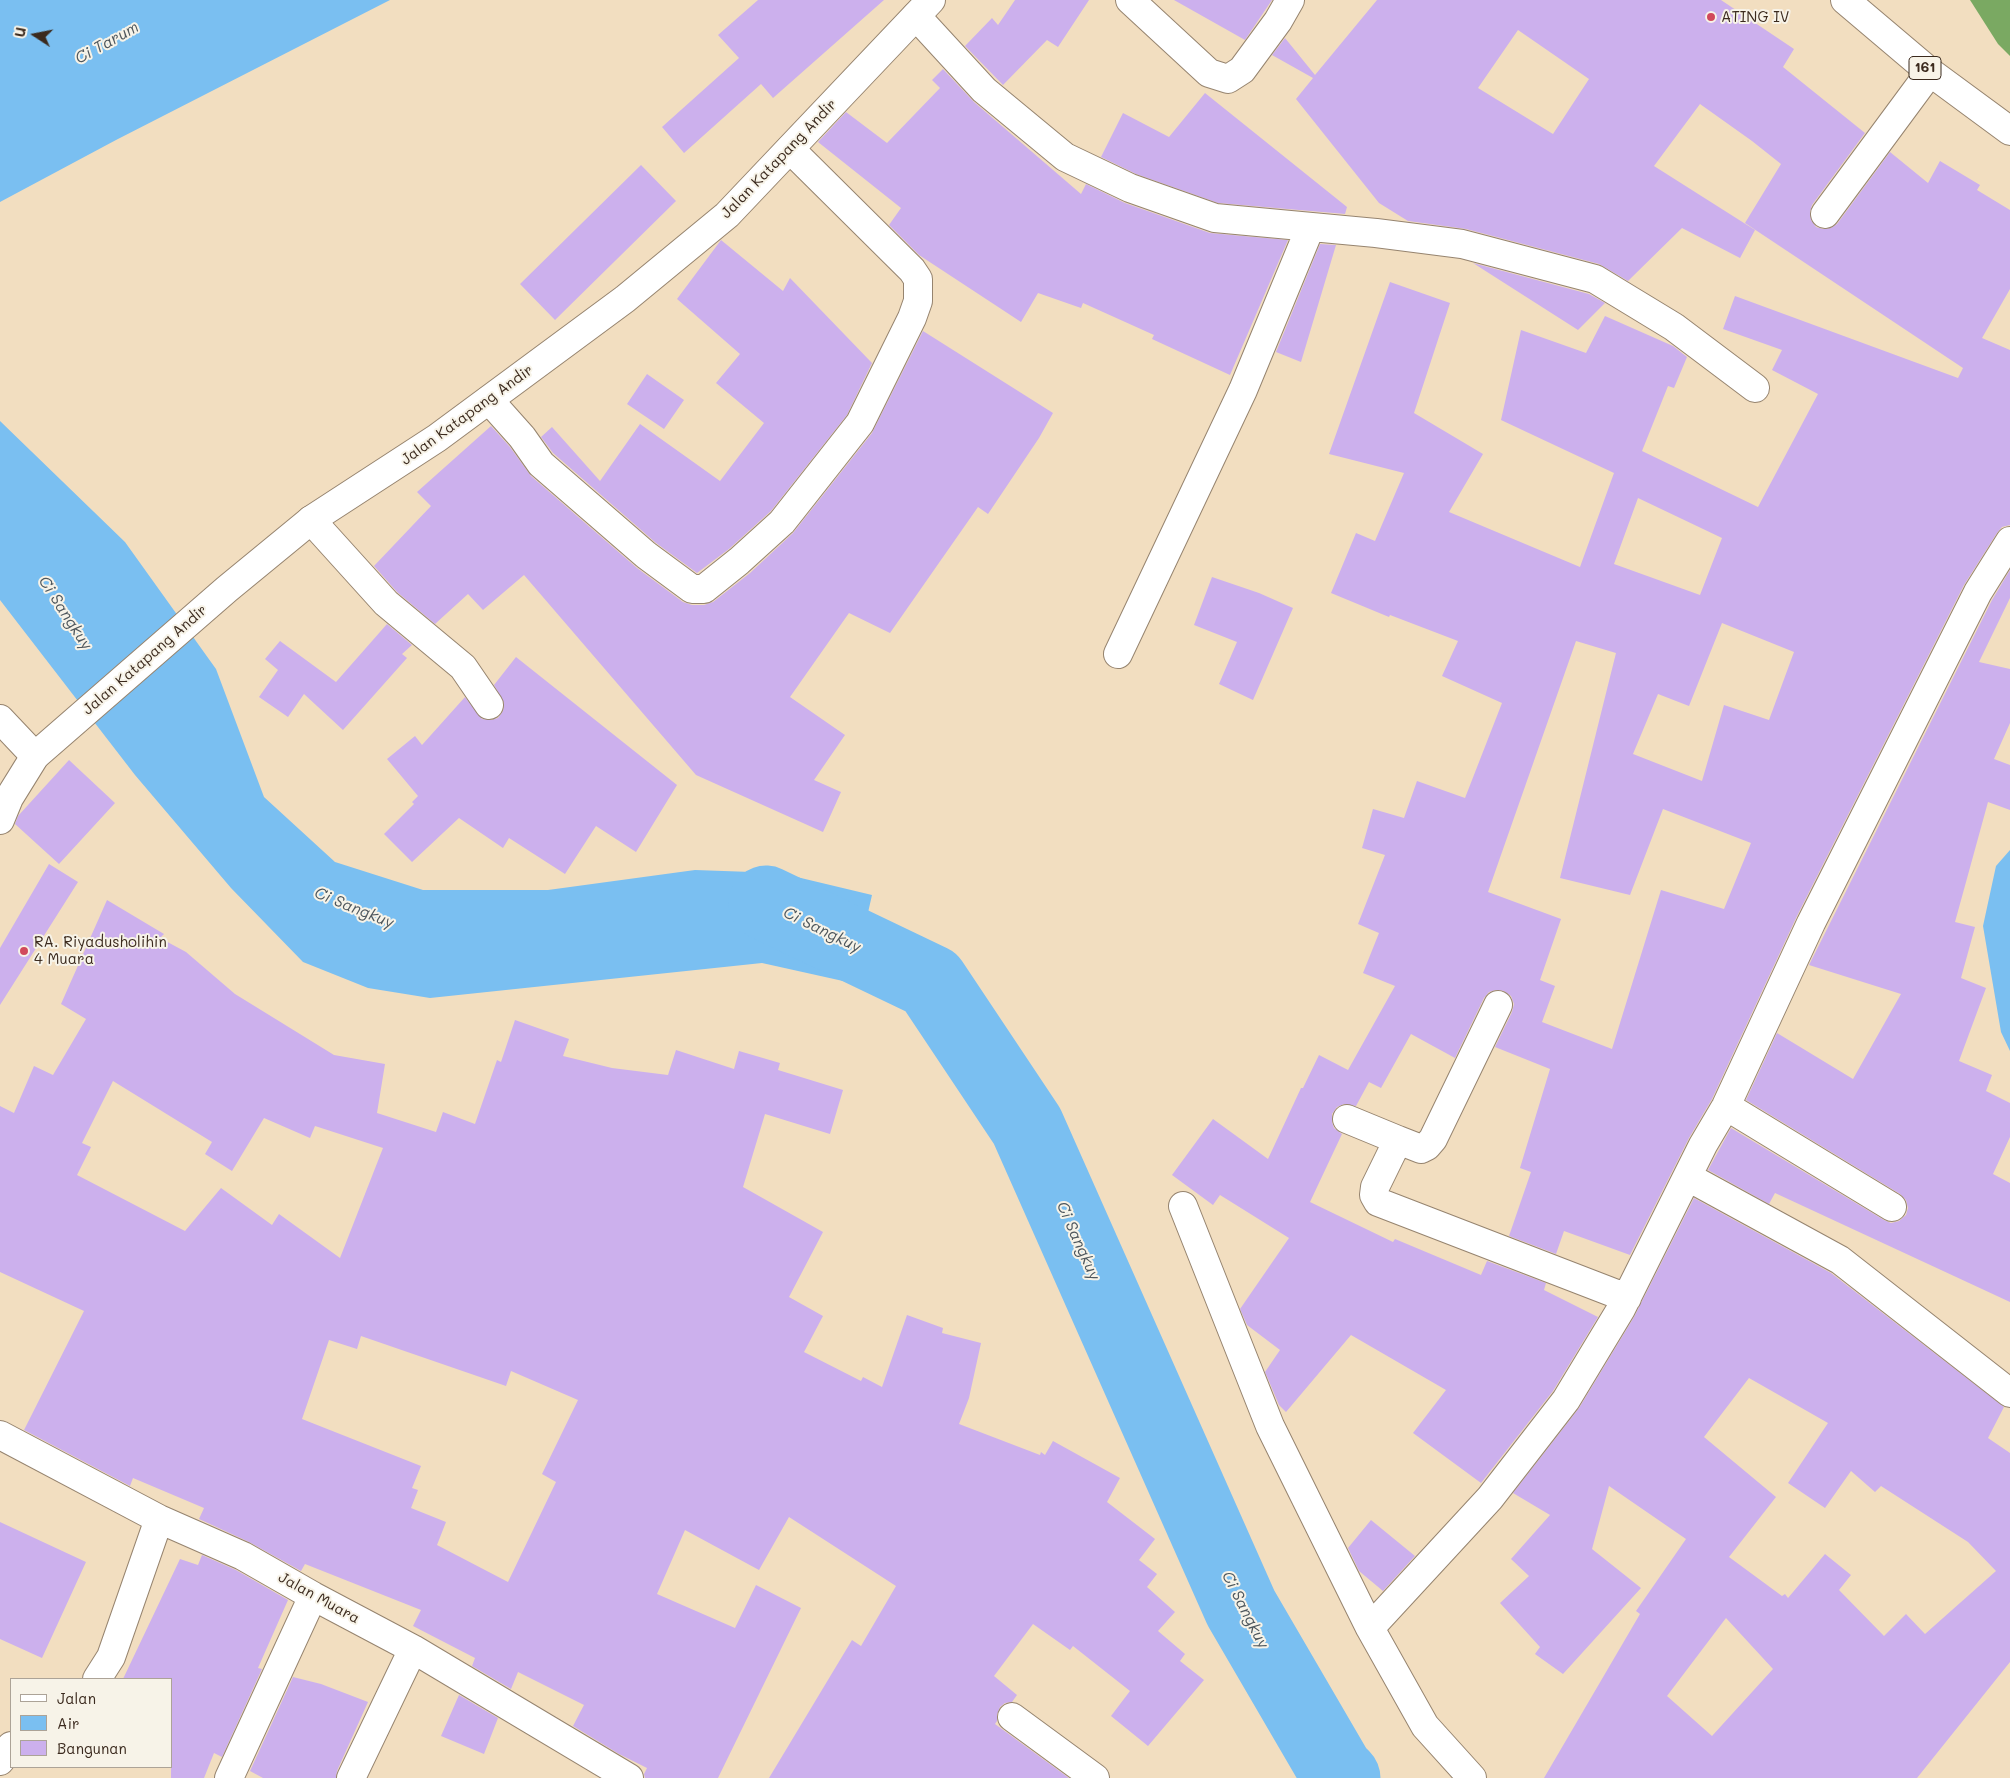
<!DOCTYPE html>
<style>
body{margin:0}
#map{position:relative;width:2010px;height:1778px;overflow:hidden;background:#f2dec0;font-family:Mali,sans-serif}
canvas{display:block}
.legend{position:absolute;left:10px;top:1678px;width:162px;height:90px;box-sizing:border-box;background:#f7f3e8;border:1px solid #aca397;margin:0;padding:6px 9px;list-style:none;font-size:15px;color:#3b2a1e}
.legend li{display:flex;align-items:center;gap:10px;height:25px}
.legend b{width:25px;border:1px solid #aca397}
.north{position:absolute;left:10px;top:10px;width:50px;height:50px;-webkit-text-stroke:4px #f7f3e8;paint-order:stroke;rotate:281deg;font-size:14px;font-weight:700;line-height:20px;text-align:center;color:#3b2a1e}
.north::after{content:'';display:block;margin:auto;width:18px;height:22px;background:#3b2a1e;clip-path:polygon(50% 0,100% 100%,50% 72%,0 100%)}
</style>
<div id="map">
<canvas width="2010" height="1778"></canvas>
<ul class="legend">
<li><b style="height:6px;background:#fff"></b>Jalan</li>
<li><b style="height:14px;background:#7abff1"></b>Air</li>
<li><b style="height:14px;background:#ccb0ed"></b>Bangunan</li>
</ul>
<div class="north">U</div>
</div>
<script>
const ctx = document.querySelector('canvas').getContext('2d');
ctx.lineJoin = 'round';
function paint(path, color) {
  ctx.fillStyle = color;
  ctx.fill(path, 'evenodd');
}
function shape(rows) {
  const path = new Path2D();
  for (const r of rows) {
    path.moveTo(r[0], r[1]);
    for (let i = 2; i < r.length; i += 2) path.lineTo(r[i], r[i + 1]);
  }
  return path;
}
function strokePath(path, color, width, dash) {
  ctx.strokeStyle = color;
  ctx.lineWidth = width;
  ctx.lineCap = dash ? 'butt' : 'round';
  ctx.setLineDash(dash || []);
  ctx.stroke(path);
}
function label(font, color, halo, rows, align = 'center') {
  ctx.font = font + ' Mali,sans-serif';
  ctx.lineWidth = 4;
  ctx.setLineDash([]);
  ctx.textBaseline = 'middle';
  ctx.strokeStyle = halo;
  ctx.fillStyle = color;
  for (const [text, x, y, turn = 0] of rows) {
    ctx.save();
    ctx.translate(x, y);
    ctx.rotate((+turn || 0) * Math.PI / 180);
    ctx.textAlign = isNaN(turn) ? turn : align;
    if (halo) ctx.strokeText(text, 0, 0);
    ctx.fillText(text, 0, 0);
    ctx.restore();
  }
}
paint(shape([
 [1970,0,2010,0,2010,56,1998,44]
]), '#7aa962');
paint(shape([
 [0,0,390,0,116,140,0,202],
 [0,421,125,542,216,669,264,797,335,862,423,890,548,890,695,870,780,873,872,895,852,983,762,963,430,998,368,988,303,962,231,888,135,775,0,600],
 [2010,850,2010,1051,2001,1032,1983,926,1996,866]
]), '#7abff1');
strokePath(shape([
 [766,903,931,982,1027,1126,1241,1608,1336,1771,1343,1778]
]), '#7abff1', 75);
paint(shape([
 [758,0,884,0,773,98,761,84,684,153,662,127,739,58,718,35],
 [1015,0,1089,0,1058,47,1047,40,1003,85,965,46,992,18,998,25],
 [1174,0,1272,0,1245,40],
 [1377,0,1721,0,1794,49,1783,67,1865,133,1812,205,1810,212,1811,220,1816,227,1823,229,1831,228,1837,224,1890,152,1928,183,1940,161,1980,185,1977,190,2010,210,2010,289,1982,338,2010,350,2010,525,2002,527,1997,533,1964,585,1797,916,1712,1099,1689,1138,1630,1255,1564,1231,1556,1254,1509,1236,1531,1172,1520,1168,1550,1069,1495,1047,1512,1012,1514,1004,1511,996,1504,991,1496,990,1489,992,1484,998,1455,1058,1411,1034,1381,1088,1369,1082,1356,1106,1344,1104,1337,1107,1332,1114,1332,1122,1334,1128,1342,1134,1310,1202,1393,1242,1395,1239,1481,1275,1487,1261,1546,1283,1544,1290,1598,1317,1553,1391,1481,1483,1413,1433,1446,1390,1351,1335,1286,1412,1279,1405,1265,1372,1280,1350,1247,1325,1240,1309,1289,1238,1220,1195,1213,1205,1172,1175,1213,1119,1268,1159,1301,1088,1303,1088,1319,1055,1348,1070,1395,986,1363,973,1379,933,1358,924,1385,855,1362,848,1373,809,1404,818,1417,781,1465,798,1502,703,1442,676,1458,641,1390,615,1389,617,1331,593,1356,533,1375,541,1404,473,1329,454,1390,282,1450,303,1414,413,1483,454,1449,512,1580,567,1614,473,1501,420,1521,330,1586,353,1605,316,1673,346,1687,357,1674,388,1668,386,1642,451,1758,507,1818,394,1772,370,1782,350,1723,329,1735,296,1958,378,1963,368,1745,223,1781,164,1752,141,1700,104,1654,166,1755,230,1740,258,1682,228,1628,281,1599,264,1466,229,1408,221,1379,203,1296,99,1313,78,1272,55,1285,38,1315,75],
 [1518,30,1589,79,1553,134,1478,88],
 [1638,498,1722,538,1700,595,1614,564],
 [1722,623,1794,652,1769,720,1724,705,1702,781,1633,754,1658,694,1689,706],
 [1576,641,1616,653,1560,878,1630,895,1663,809,1751,843,1724,909,1661,890,1612,1049,1542,1022,1555,986,1540,980,1561,919,1488,892],
 [943,69,974,102,1081,194,1086,184,1125,203,1210,233,1288,240,1230,375,1152,339,1154,335,1083,303,1081,308,1038,293,1021,322,919,255,889,225,901,208,818,142,846,112,887,143,940,88,932,80],
 [1205,93,1347,207,1345,214,1218,203,1136,174,1101,157,1123,113,1169,137],
 [641,165,676,201,555,320,520,284],
 [721,240,783,291,790,278,872,363,847,415,771,511,729,549,697,573,656,543,553,453,541,437,552,427,600,481,640,424,720,481,764,423,716,383,740,354,677,299],
 [1320,244,1336,245,1301,362,1276,352],
 [1473,263,1589,294,1605,303,1578,330],
 [923,331,1053,413,1039,438,988,514,978,507,890,633,849,613,790,697,845,735,814,780,841,792,823,832,696,775,524,575,483,610,468,594,435,624,397,592,374,566,431,506,417,492,491,426,510,447,531,476,637,568,683,602,692,605,704,605,713,602,750,573,793,533,872,433],
 [647,374,684,400,664,429,627,404],
 [2010,570,2010,598,1979,662,2010,669,2010,723,1994,759,2010,765,2010,810,1988,802,1955,922,1975,927,1961,978,1986,988,1959,1061,1992,1075,1986,1091,2010,1103,2010,1137,1993,1174,2010,1183,2010,1302,1775,1193,1769,1204,1708,1170,1731,1128,1884,1220,1891,1223,1899,1221,1906,1215,1908,1208,1906,1200,1900,1194,1746,1100,1777,1033,1853,1079,1901,994,1809,965,1992,600],
 [1212,577,1259,593,1293,608,1253,700,1219,684,1237,642,1194,625],
 [387,624,412,645,402,654,407,658,343,730,304,694,288,717,259,697,278,670,265,659,280,641,336,682],
 [516,657,677,785,636,852,596,826,565,874,509,838,503,848,459,818,412,862,384,834,414,804,412,802,418,796,387,759,415,736,422,745,465,697,482,719,491,720,498,718,503,711,504,703,494,685],
 [69,760,115,803,59,864,15,824,18,816],
 [49,864,78,882,0,1005,0,948],
 [107,900,164,934,160,938,186,952,235,994,334,1055,385,1064,377,1113,436,1132,443,1112,475,1124,497,1060,501,1062,515,1020,569,1039,563,1056,612,1068,668,1075,676,1050,734,1069,739,1051,780,1063,778,1070,843,1090,830,1134,765,1114,743,1187,823,1232,789,1297,823,1316,804,1352,861,1381,863,1377,882,1387,907,1315,943,1328,942,1333,981,1343,969,1398,959,1424,1040,1455,1041,1452,1045,1455,1053,1441,1120,1478,1107,1502,1155,1539,1139,1560,1157,1574,1147,1587,1175,1612,1158,1631,1185,1654,1180,1661,1204,1680,1148,1746,1111,1716,1130,1691,1073,1646,1070,1650,1033,1624,994,1676,1017,1695,1012,1702,1005,1703,1000,1707,997,1715,997,1721,995,1724,1069,1778,769,1778,852,1640,861,1646,896,1586,789,1517,759,1570,685,1530,657,1594,735,1628,756,1585,801,1608,718,1778,645,1778,644,1774,647,1768,619,1754,573,1726,584,1705,518,1672,511,1689,472,1666,475,1658,413,1626,421,1610,305,1564,301,1571,249,1542,199,1519,204,1508,133,1478,130,1486,24,1430,84,1311,0,1272,0,1106,14,1113,34,1066,53,1075,86,1019,61,1004],
 [113,1081,212,1142,205,1154,232,1171,264,1118,310,1138,315,1126,383,1148,340,1258,279,1214,272,1225,221,1188,185,1231,77,1175,91,1147,82,1143],
 [361,1336,506,1386,511,1371,578,1400,542,1474,556,1482,508,1582,437,1545,446,1522,411,1508,418,1490,412,1488,421,1466,302,1419,329,1340,357,1349],
 [1694,1198,1831,1273,2004,1407,1988,1438,2010,1453,2010,1662,1917,1778,1544,1778,1640,1614,1636,1611,1686,1539,1609,1486,1592,1549,1641,1588,1563,1674,1535,1654,1540,1647,1500,1603,1529,1576,1511,1559,1550,1515,1513,1493,1579,1408,1634,1317],
 [1749,1378,1828,1423,1788,1483,1825,1508,1851,1471,1875,1492,1881,1486,1968,1542,1996,1571,1925,1634,1906,1614,1884,1636,1839,1590,1851,1575,1825,1554,1788,1598,1785,1594,1782,1596,1729,1557,1776,1497,1704,1437],
 [1726,1618,1773,1669,1712,1736,1667,1696],
 [1371,1520,1415,1556,1383,1591,1359,1571,1348,1548],
 [0,1522,86,1562,42,1658,0,1639],
 [202,1555,236,1570,288,1600,258,1668,262,1669,222,1757,214,1753,204,1778,171,1778,171,1679,123,1679,180,1559,198,1565],
 [293,1677,321,1684,368,1702,337,1771,336,1778,263,1778,250,1771],
 [459,1695,498,1718,484,1754,441,1736]
]), '#ccb0ed');
const minor = shape([
 [1130,0,1209,73,1228,79,1242,70,1278,21,1290,0],
 [916,16,984,90,1065,157,1130,188,1215,218,1376,233,1462,244,1595,279,1674,327,1755,388],
 [1825,214,1930,72],
 [489,400,522,437,541,464,646,555,692,589,704,589,739,561,782,522,860,423,912,318,918,301,918,279,912,270,790,149],
 [311,520,386,603,463,667,489,705],
 [1118,654,1243,390,1310,228],
 [0,719,35,756],
 [1498,1005,1433,1139,1427,1146,1421,1149,1398,1140,1375,1187,1374,1195,1378,1202,1627,1298],
 [1726,1106,1892,1207],
 [1347,1119,1398,1140],
 [1688,1177,1840,1260,2010,1393],
 [1183,1206,1270,1426,1370,1628,1425,1726,1472,1778],
 [0,1435,159,1519,243,1556,313,1596,413,1649,629,1778],
 [1370,1628,1490,1498,1566,1400,1621,1309,1703,1145,1726,1106,1811,923,1978,592,2010,541],
 [97,1679,111,1657,159,1519],
 [1012,1717,1095,1778],
 [0,1761,11,1746],
 [229,1778,313,1596],
 [351,1778,413,1649]
]);
const tertiary = shape([
 [0,820,9,798,35,756,227,589,311,520,437,438,625,299,727,215,931,0]
]);
const primary = shape([
 [1845,0,1930,72,2010,131]
]);
strokePath(minor, '#96846f', 30);
strokePath(tertiary, '#96846f', 30);
strokePath(primary, '#96846f', 30);
strokePath(minor, '#fff', 28);
strokePath(tertiary, '#fff', 28);
strokePath(primary, '#fff', 28);
for (const [x, y, r, color] of [
 [1711,17,5,"#d1495b"],
 [24,951,5,"#d1495b"]
]) {
  const dot = new Path2D();
  dot.arc(x, y, r, 0, 2 * Math.PI);
  ctx.fillStyle = color;
  ctx.fill(dot);
  strokePath(dot, '#f7f3e8', 2);
}
for (const [x, y, w] of [
 [1925,68,32]
]) {
  const box = new Path2D();
  box.roundRect(x - w / 2, y - 11.5, w, 23, 4);
  ctx.fillStyle = '#f7f3e8';
  ctx.fill(box);
  strokePath(box, '#3b2a1e', 1);
}
label('bold 14px', '#3b2a1e', null, [
 ["161",1925,68]
]);
label('15px', '#3b2a1e', '#f7f3e8', [
 ["ATING IV",1721,17],
 ["RA. Riyadusholihin",34,942],
 ["4 Muara",34,959]
], 'left');
label('15px', '#3b2a1e', '#f7f3e8', [
 ["Jalan Katapang Andir",779,159,-46],
 ["Jalan Katapang Andir",467,415,-36],
 ["Jalan Katapang Andir",145,660,-41],
 ["Jalan Muara",319,1598,29]
]);
label('italic 16px', '#4e575d', '#f7f3e8', [
 ["Ci Tarum",107,43,-29],
 ["Ci Sangkuy",65,613,57],
 ["Ci Sangkuy",354,908,22],
 ["Ci Sangkuy",822,930,26],
 ["Ci Sangkuy",1078,1241,66],
 ["Ci Sangkuy",1245,1610,63]
]);
</script>
